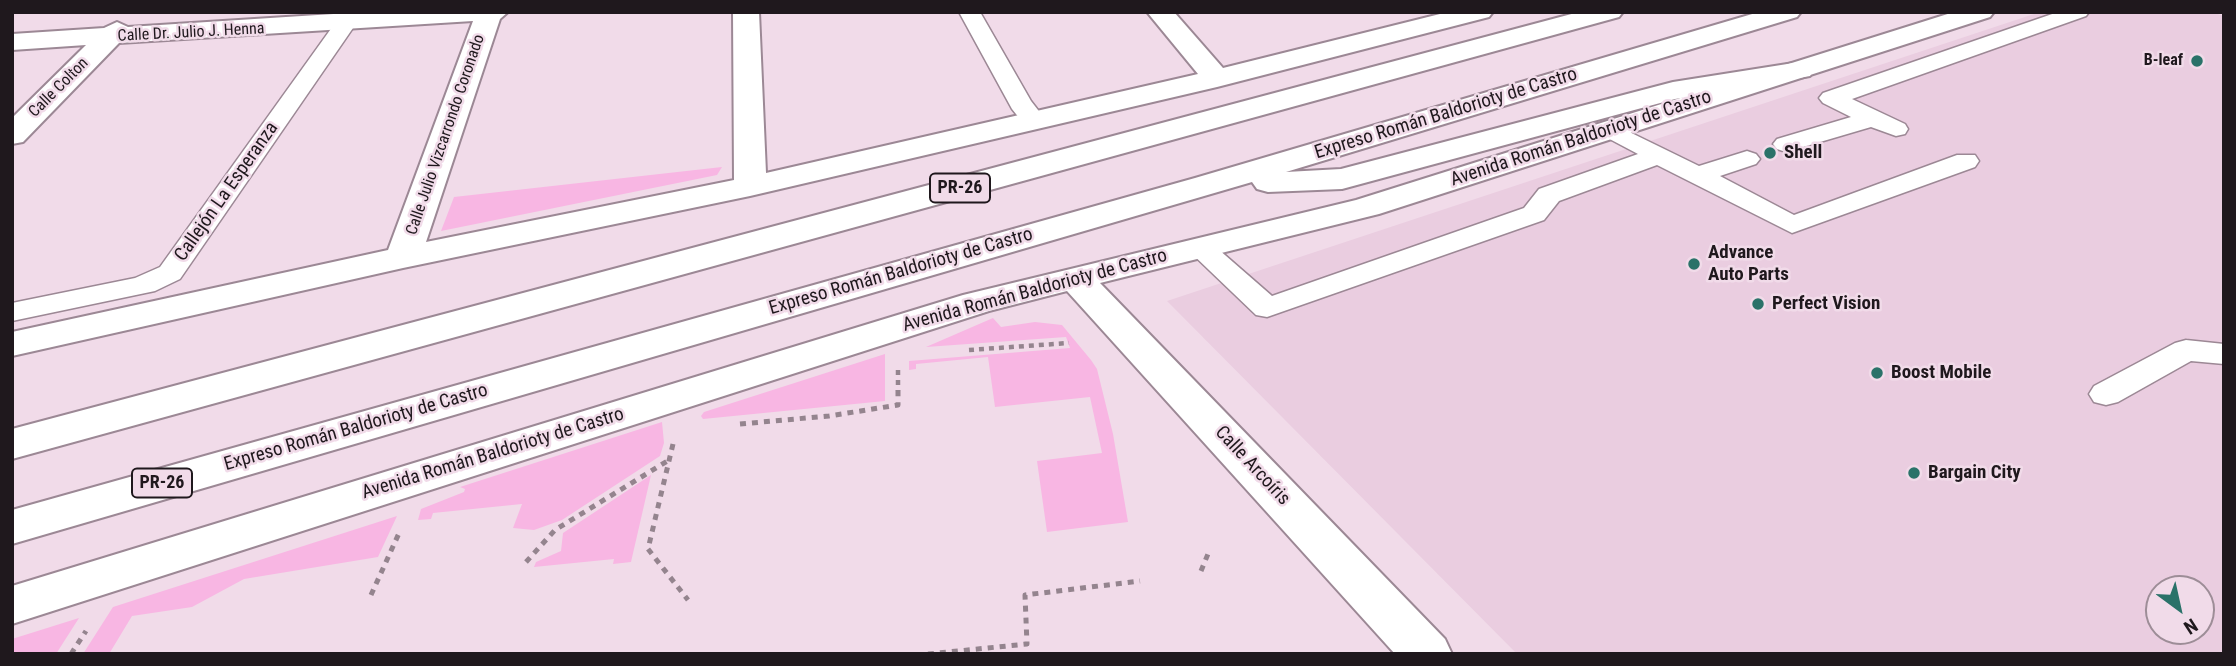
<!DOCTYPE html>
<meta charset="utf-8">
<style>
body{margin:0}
#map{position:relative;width:2236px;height:666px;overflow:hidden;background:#f1dbe9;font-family:"Roboto Condensed",sans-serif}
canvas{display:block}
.frame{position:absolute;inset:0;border:14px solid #1f181d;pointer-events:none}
.north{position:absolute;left:2145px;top:575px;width:70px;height:70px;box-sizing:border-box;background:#f1dbe9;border:2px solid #9d8d97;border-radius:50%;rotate:147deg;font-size:19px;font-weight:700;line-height:28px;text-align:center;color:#1f181d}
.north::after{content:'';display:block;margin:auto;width:24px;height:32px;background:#2a7269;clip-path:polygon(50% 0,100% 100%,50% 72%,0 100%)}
</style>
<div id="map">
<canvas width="2236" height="666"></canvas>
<div class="frame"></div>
<div class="north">N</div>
</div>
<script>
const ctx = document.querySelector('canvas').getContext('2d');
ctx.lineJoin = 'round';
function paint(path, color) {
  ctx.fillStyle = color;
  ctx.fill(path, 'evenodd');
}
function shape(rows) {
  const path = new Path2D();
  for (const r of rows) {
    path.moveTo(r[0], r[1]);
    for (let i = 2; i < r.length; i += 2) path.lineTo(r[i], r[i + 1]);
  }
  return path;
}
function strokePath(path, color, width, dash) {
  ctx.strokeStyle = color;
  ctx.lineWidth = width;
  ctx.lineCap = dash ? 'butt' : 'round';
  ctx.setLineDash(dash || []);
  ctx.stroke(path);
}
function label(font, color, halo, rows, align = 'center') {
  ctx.font = font + ' "Roboto Condensed",sans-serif';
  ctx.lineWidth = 5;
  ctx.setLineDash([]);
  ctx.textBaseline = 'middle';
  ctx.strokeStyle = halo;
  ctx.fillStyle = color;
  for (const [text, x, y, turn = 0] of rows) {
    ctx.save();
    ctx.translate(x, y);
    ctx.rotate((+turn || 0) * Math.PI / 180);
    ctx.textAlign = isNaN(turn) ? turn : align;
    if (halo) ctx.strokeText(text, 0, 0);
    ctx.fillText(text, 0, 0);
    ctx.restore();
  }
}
paint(shape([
 [2040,12,2211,12,2224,16,2224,654,1517,654,1167,301],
 [2159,589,2201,589,2201,631,2159,631]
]), '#eacde0');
paint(shape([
 [722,167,717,175,441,231,454,197],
 [993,318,1001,327,1035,322,1062,325,1091,360,1097,369,1113,434,1128,522,1047,532,1037,461,1102,453,1090,397,995,407,988,357,916,364,916,369,909,370,909,361,1070,348,1066,337,926,347],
 [885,354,885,401,703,419,701,416,704,412],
 [662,422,664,443,660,456,562,520,534,530,513,528,522,504,433,513,431,519,418,520,421,509,464,492,465,489,460,487],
 [651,475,631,562,613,564,614,559,534,567,536,562,561,551,563,533],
 [397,516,378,557,244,579,192,607,132,616,109,654,83,654,113,607],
 [79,618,56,654,12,654,12,639]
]), '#f8b6e3');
const service = shape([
 [343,12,364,12,180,279,155,291,12,321,12,303,135,278,160,267,343,12],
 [959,12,980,12,1031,101,1045,119,1042,124,1024,124,1012,109,959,12],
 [2058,12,2089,12,2086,16,1852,99,1905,124,1908,129,1905,134,1896,136,1871,127,1786,152,1777,149,1773,144,1777,139,1851,117,1823,103,1819,98,1823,93,2058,12],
 [1611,123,1699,166,1747,151,1756,154,1760,159,1756,164,1720,176,1794,215,1957,155,1975,155,1979,161,1975,167,1792,233,1657,165,1559,201,1544,220,1267,317,1256,315,1186,248,1190,242,1200,239,1210,242,1272,296,1524,208,1539,189,1638,154,1602,135,1599,130,1602,125,1611,123],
 [2186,340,2224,344,2224,364,2191,361,2118,402,2106,405,2094,402,2089,394,2094,386,2175,343,2186,340]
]);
const minor = shape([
 [365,12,508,12,500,19,426,242,734,180,733,12,759,12,766,173,1198,74,1147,12,1174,12,1223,68,1448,12,1493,12,1489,17,1217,87,750,196,403,268,12,356,12,332,388,250,473,21,119,43,23,142,12,144,12,118,86,45,12,50,12,34,104,28,117,22,128,27,365,12],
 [1954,12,1994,12,1990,17,1379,214,1100,283,1445,639,1452,654,1395,654,1067,291,989,311,12,624,12,586,963,295,1356,200,1954,12]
]);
const motorway = shape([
 [1579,12,1623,12,1619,17,12,459,12,429,1579,12],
 [1759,12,1801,12,1797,17,1286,172,1341,169,1673,82,1800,62,1810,64,1814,70,1810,76,1675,99,1342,189,1268,192,1257,189,1252,182,12,544,12,510,1195,178,1759,12]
]);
strokePath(service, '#9c8895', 3);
strokePath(minor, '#9c8895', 4);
strokePath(motorway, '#9c8895', 4);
strokePath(shape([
 [969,350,1069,343],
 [898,370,898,391]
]), '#94848e', 4.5, [5, 5]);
strokePath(shape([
 [740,424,829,416,898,405,898,389],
 [673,444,648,549,688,600],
 [526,562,555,530,669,460],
 [1201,571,1210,549],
 [371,595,400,531],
 [71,654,86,631],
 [928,654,1027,644,1025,595,1140,581]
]), '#94848e', 5, [6, 6]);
paint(service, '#fff');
paint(minor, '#fff');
paint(motorway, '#fff');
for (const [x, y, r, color] of [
 [2197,61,7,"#2a7269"],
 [1770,153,7,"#2a7269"],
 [1694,264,7,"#2a7269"],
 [1758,304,7,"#2a7269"],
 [1877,373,7,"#2a7269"],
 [1914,473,7,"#2a7269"]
]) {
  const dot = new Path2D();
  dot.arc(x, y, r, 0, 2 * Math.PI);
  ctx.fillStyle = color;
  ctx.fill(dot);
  strokePath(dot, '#f1dbe9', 2.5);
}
label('16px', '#1f181d', '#f1dbe9', [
 ["Calle Dr. Julio J. Henna",191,33,-3],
 ["Calle Colton",59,88,-45],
 ["Calle Julio Vizcarrondo Coronado",446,135,-71]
]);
label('bold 16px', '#1f181d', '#f1dbe9', [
 ["B-leaf",2183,61]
], 'right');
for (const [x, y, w] of [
 [960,188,60],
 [162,483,60]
]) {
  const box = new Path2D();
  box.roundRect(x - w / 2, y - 14.5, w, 29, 5);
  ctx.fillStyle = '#f1dbe9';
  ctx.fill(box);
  strokePath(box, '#1f181d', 2);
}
label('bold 18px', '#1f181d', null, [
 ["PR-26",960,188],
 ["PR-26",162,483]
]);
label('19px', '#1f181d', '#f1dbe9', [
 ["Expreso Román Baldorioty de Castro",1446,114,-17],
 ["Avenida Román Baldorioty de Castro",1581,139,-18],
 ["Callejón La Esperanza",227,192,-55],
 ["Expreso Román Baldorioty de Castro",901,272,-16],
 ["Avenida Román Baldorioty de Castro",1035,291,-15],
 ["Expreso Román Baldorioty de Castro",356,428,-16],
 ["Avenida Román Baldorioty de Castro",493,454,-17],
 ["Calle Arcoíris",1252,466,47]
]);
label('bold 19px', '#1f181d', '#f1dbe9', [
 ["Shell",1784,153],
 ["Advance",1708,253],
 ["Auto Parts",1708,275],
 ["Perfect Vision",1772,304],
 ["Boost Mobile",1891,373],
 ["Bargain City",1928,473]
], 'left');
</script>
